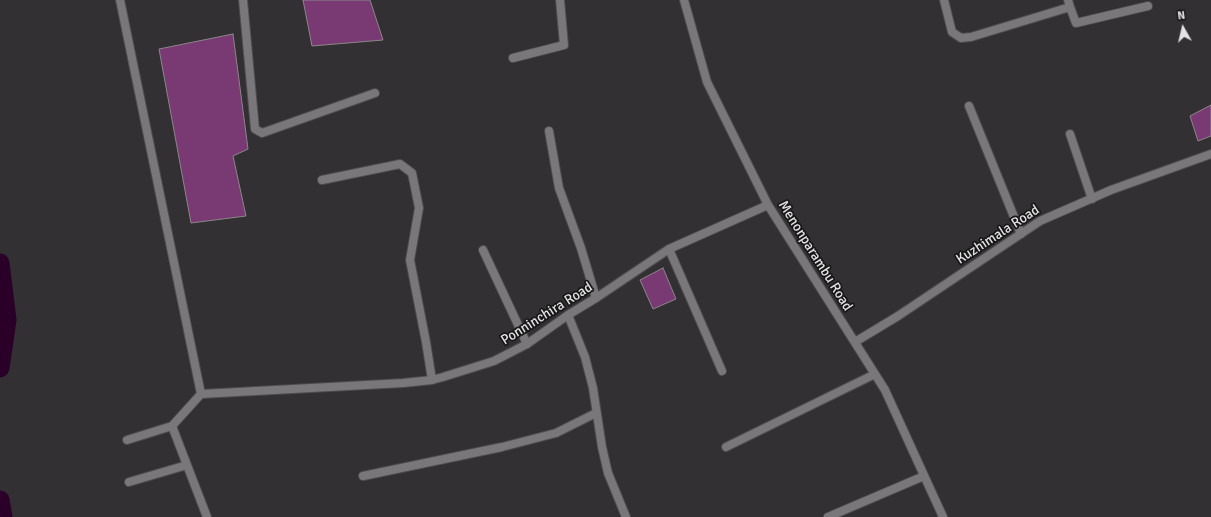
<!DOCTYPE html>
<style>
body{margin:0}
#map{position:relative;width:1211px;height:517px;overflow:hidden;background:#323032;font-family:Signika,sans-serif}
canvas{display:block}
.north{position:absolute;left:1163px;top:8px;width:40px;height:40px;-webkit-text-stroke:3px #191819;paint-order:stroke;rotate:352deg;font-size:11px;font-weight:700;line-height:16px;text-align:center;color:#e4e2e4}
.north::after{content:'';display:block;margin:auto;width:14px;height:18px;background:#e4e2e4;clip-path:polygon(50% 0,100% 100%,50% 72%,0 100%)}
</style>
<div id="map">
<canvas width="1211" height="517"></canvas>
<div class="north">N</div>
</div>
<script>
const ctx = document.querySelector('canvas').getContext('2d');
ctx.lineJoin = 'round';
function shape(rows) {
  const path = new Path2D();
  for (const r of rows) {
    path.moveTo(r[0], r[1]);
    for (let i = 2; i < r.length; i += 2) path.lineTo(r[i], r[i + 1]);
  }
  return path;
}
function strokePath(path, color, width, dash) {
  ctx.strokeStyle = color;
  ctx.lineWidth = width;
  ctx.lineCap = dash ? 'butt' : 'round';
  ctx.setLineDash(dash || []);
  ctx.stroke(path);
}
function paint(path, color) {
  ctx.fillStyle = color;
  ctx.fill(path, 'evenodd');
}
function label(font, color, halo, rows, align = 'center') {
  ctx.font = font + ' Signika,sans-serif';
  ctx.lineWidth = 3.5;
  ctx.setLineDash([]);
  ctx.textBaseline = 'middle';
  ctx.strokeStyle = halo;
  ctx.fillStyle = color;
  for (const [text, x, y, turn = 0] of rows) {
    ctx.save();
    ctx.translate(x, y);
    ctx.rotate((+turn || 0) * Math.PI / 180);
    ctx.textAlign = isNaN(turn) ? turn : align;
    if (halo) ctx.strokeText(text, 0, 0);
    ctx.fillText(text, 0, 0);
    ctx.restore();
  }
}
strokePath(shape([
 [0,263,7,320,0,368],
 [0,500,3,517]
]), '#2a0028', 19);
const building = shape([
 [303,0,370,0,383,40,312,46,303,0],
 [233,34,248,149,233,156,246,216,191,223,159,49,233,34],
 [1211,105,1211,136,1198,141,1190,116,1211,105],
 [663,268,676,299,653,309,640,280,663,268]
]);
paint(building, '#793a73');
strokePath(building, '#8b878a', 1);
const service = shape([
 [120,0,201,394],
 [483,250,527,344]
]);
const minor = shape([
 [243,0,255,129,262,133,375,93],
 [684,0,707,82,768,205,885,390,943,517],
 [944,0,952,32,961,38,971,37,1070,7,1068,0],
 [1070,7,1076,23,1148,6],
 [513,58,564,45,560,0],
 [969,106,1021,234],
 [549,131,559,188,581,248,596,298],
 [1070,134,1092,199],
 [322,180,400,164,412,173,419,208,410,260,426,342,432,380],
 [669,249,722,371],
 [568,315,585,357,593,388,602,447,608,473,626,517],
 [855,342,898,316,1040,221,1111,190,1211,154],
 [127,440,172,426],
 [726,447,875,374],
 [363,476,502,447,556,433,596,413],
 [129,482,187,465],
 [207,517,172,426,201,394,403,383,432,380,443,377,494,361,527,344,568,315,596,298,669,249,768,205],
 [828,517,924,476]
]);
strokePath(service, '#4e4c4e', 10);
strokePath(minor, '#4e4c4e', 10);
strokePath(service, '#797779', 8);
strokePath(minor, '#797779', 8);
label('14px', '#e4e2e4', '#191819', [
 ["Kuzhimala Road",998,235,-33],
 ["Menonparambu Road",815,256,58],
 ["Ponninchira Road",547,314,-32]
]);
</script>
